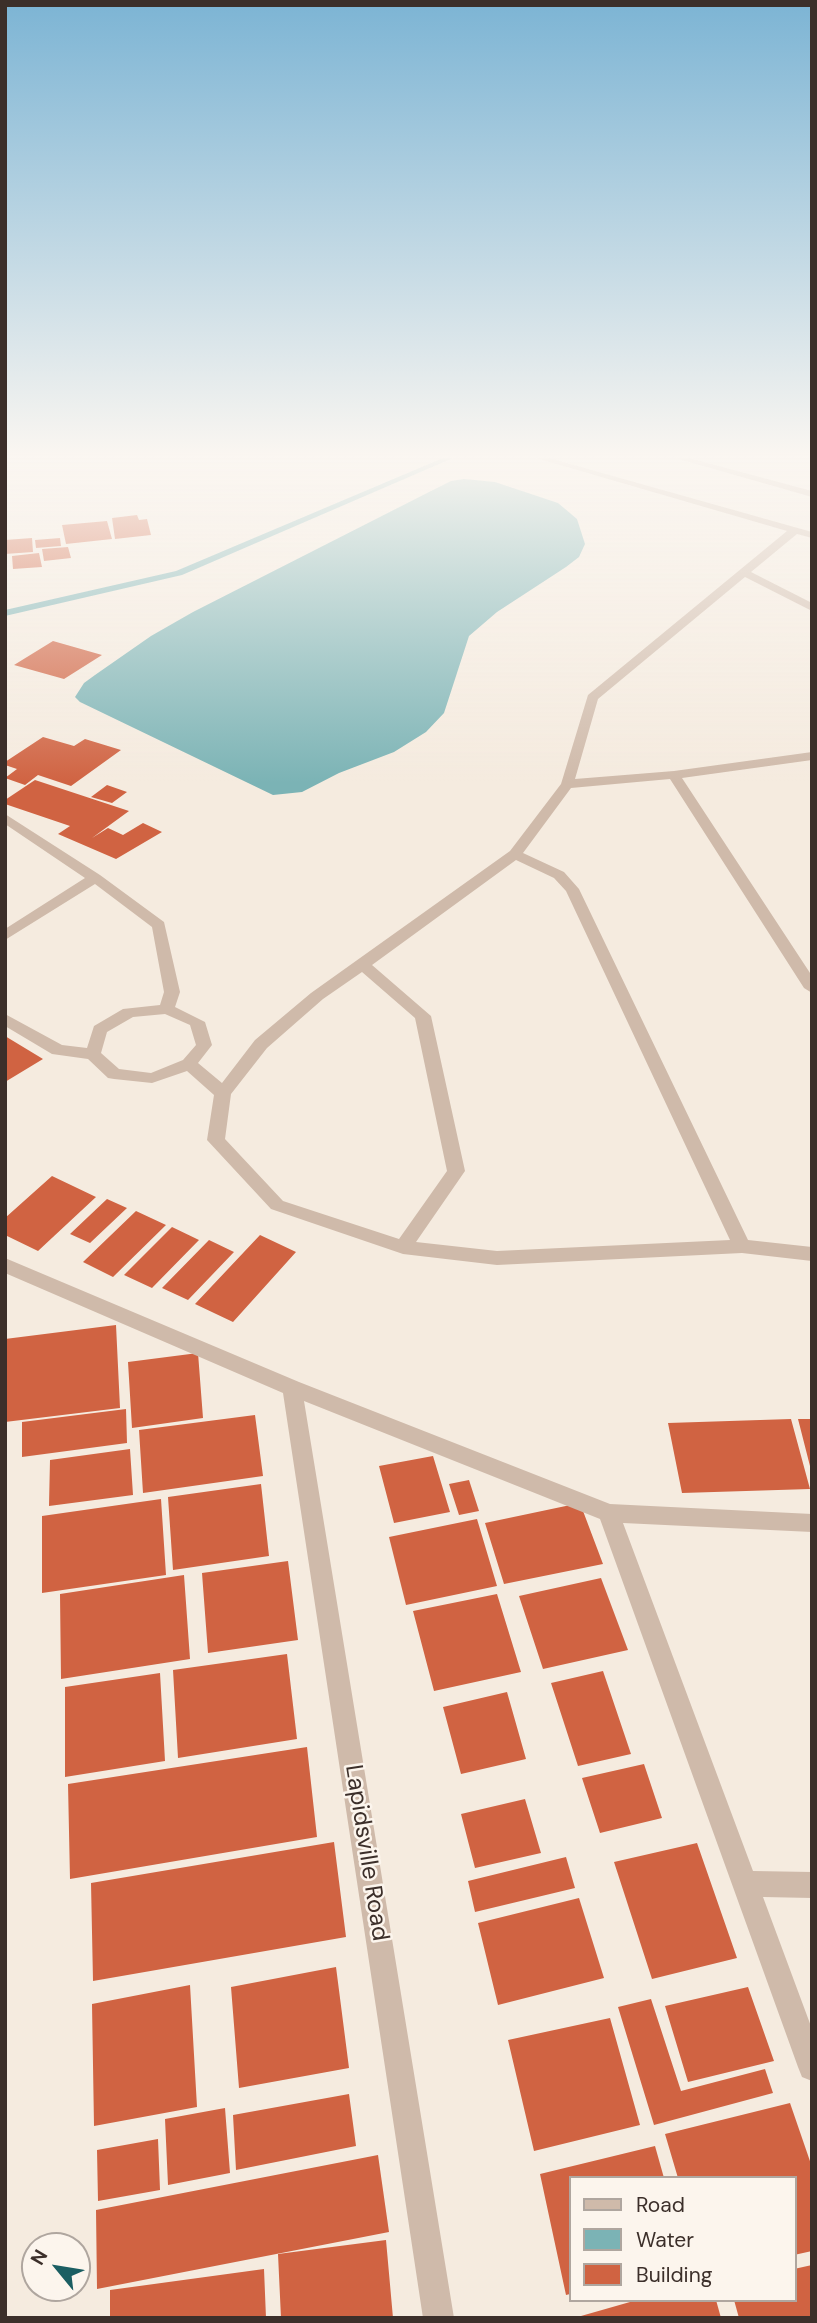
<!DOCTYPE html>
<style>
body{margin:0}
#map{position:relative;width:817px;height:2323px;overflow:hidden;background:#f5ebdf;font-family:"DM Sans",sans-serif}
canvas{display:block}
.frame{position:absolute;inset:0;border:7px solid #3c2f2a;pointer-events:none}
.legend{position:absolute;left:569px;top:2176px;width:228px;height:126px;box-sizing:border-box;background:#fcf5ed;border:2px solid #afa69f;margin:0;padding:9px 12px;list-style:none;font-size:21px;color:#3c2f2a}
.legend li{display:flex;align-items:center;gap:14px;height:35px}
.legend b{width:35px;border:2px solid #afa69f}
.north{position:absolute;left:21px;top:2232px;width:70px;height:70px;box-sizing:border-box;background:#fcf5ed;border:2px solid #afa69f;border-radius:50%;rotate:300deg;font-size:19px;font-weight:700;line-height:28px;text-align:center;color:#3c2f2a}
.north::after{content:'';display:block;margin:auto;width:24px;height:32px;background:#1b5e62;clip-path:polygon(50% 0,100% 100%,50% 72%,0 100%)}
</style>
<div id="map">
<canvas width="817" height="2323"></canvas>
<div class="frame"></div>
<ul class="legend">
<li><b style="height:9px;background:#cfbaaa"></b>Road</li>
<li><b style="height:19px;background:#7bb3b5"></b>Water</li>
<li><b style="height:19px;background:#d06342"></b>Building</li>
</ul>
<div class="north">N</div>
</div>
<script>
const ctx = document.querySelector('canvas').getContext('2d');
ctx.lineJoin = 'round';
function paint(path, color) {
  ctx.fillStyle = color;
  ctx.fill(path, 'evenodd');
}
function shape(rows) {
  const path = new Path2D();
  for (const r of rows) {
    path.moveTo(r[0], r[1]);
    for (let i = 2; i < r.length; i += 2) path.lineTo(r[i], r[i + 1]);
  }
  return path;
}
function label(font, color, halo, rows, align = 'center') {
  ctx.font = font + ' "DM Sans",sans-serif';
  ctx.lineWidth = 5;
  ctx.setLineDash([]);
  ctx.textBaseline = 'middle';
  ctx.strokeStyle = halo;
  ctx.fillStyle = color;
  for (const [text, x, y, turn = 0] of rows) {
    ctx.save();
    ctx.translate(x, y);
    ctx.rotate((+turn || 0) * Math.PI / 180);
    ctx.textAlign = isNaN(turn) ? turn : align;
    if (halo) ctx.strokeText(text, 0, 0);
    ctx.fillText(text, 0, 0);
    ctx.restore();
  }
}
paint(shape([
 [464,479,495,482,558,503,577,519,585,544,579,557,566,567,497,612,469,636,444,713,426,732,394,752,339,773,302,792,273,795,80,702,75,697,84,683,95,675,151,636,193,612,431,491,451,481]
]), '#7bb3b5');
paint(shape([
 [443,458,453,458,182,575,5,616,5,610,176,571,443,458]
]), '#7bb3b5');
paint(shape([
 [137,515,139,520,147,519,151,535,115,539,112,518],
 [107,521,112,539,66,544,62,525],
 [32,538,33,552,5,554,5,540],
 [60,538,61,546,36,548,35,540],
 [68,547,71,558,44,561,42,549],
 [39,553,42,567,13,569,12,556],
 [53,641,102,655,64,679,14,665],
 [43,737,74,746,85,739,121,750,71,786,38,775,25,785,5,778,17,769,5,765,5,762],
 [35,780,129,811,92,838,108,828,123,835,143,823,162,832,116,859,58,834,70,826,5,804,5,800],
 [107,785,127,792,112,803,91,797],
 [5,1036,43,1059,5,1082],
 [52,1176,96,1197,38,1251,5,1235,5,1218],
 [107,1199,127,1208,90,1243,70,1234],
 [136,1211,166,1225,113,1277,83,1262],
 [172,1227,199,1240,152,1288,124,1275],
 [260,1235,296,1252,233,1322,195,1304],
 [209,1240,234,1252,188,1300,162,1288],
 [116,1325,120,1408,5,1422,5,1339],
 [198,1353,203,1418,132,1428,128,1362],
 [126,1409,127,1443,22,1457,22,1422],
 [255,1415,263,1476,143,1493,139,1430],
 [791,1419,810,1489,682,1493,668,1423],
 [798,1419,812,1419,812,1470,811,1470],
 [130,1449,133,1495,49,1506,50,1460],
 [433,1456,450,1512,394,1523,379,1466],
 [469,1480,479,1511,459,1515,449,1484],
 [261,1484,269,1556,173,1570,168,1497],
 [161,1499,166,1575,42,1593,42,1516],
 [580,1503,603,1564,504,1584,485,1523],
 [477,1519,497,1586,406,1605,389,1537],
 [288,1561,298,1640,208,1653,202,1573],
 [184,1575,190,1659,61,1679,60,1594],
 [601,1578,628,1650,543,1669,519,1596],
 [497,1594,521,1672,434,1691,413,1611],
 [287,1654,297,1739,178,1758,173,1670],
 [603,1671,631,1754,578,1766,551,1683],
 [160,1673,165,1761,65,1777,65,1687],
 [507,1692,526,1759,461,1774,443,1707],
 [307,1747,317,1837,70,1879,68,1784],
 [644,1764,662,1818,600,1833,582,1778],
 [525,1799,541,1853,475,1868,461,1814],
 [334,1842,346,1937,93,1981,91,1883],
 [697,1843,737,1958,652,1979,614,1862],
 [566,1857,575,1888,475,1912,468,1881],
 [579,1898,604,1978,498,2005,478,1923],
 [336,1967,349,2068,239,2088,231,1987],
 [190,1985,197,2107,94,2126,92,2004],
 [748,1987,774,2061,688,2082,665,2006],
 [651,1999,681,2091,765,2069,773,2093,654,2125,618,2007],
 [610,2018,640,2125,534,2151,508,2040],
 [349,2094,356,2146,236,2170,233,2115],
 [790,2103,812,2167,812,2251,794,2255,794,2178,678,2178,665,2134],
 [225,2108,230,2173,168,2185,165,2119],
 [158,2139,160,2190,98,2201,97,2150],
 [655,2146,664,2178,570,2178,570,2294,566,2295,540,2174],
 [378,2155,389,2232,97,2289,96,2210],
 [386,2240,393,2318,281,2318,278,2254],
 [812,2265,812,2318,739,2318,734,2300,794,2300,794,2269],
 [264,2269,266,2318,110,2318,110,2290],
 [637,2300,716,2300,721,2318,574,2318]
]), '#d06342');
paint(shape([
 [536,458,549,458,812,532,812,538,797,534,751,572,812,603,812,611,745,577,598,699,575,779,674,771,812,752,812,760,682,778,812,976,812,993,804,988,670,779,571,788,523,853,564,872,579,889,748,1240,812,1247,812,1261,742,1253,497,1265,403,1254,271,1209,207,1140,214,1095,187,1071,152,1083,114,1079,108,1078,88,1059,52,1054,5,1026,5,1014,62,1045,87,1048,94,1026,123,1009,160,1005,164,992,152,927,95,884,5,940,5,929,85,878,5,824,5,814,100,875,164,922,180,992,175,1007,205,1022,212,1045,198,1063,222,1083,255,1040,311,993,510,851,561,784,588,695,787,531,536,458],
 [516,860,554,878,566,891,730,1240,497,1251,416,1242,465,1171,431,1016,372,965,516,860],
 [362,972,415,1018,447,1171,399,1239,283,1201,225,1139,231,1094,267,1048,323,999,362,972],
 [165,1014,190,1025,196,1045,183,1060,151,1073,119,1069,101,1053,107,1032,133,1017,165,1014],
 [675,458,689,458,812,491,812,497,675,458],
 [5,1258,299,1382,610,1504,812,1514,812,1532,623,1523,753,1871,812,1872,812,1898,763,1897,812,2029,812,2081,802,2077,798,2067,600,1519,304,1401,454,2318,423,2318,283,1393,5,1273,5,1258]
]), '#cfbaaa');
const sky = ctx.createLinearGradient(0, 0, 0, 783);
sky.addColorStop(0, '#7cb4d4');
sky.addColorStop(0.58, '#faf6f1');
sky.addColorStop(1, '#faf6f100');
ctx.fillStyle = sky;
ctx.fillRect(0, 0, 817, 783);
label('24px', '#3c2f2a', '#fcf5ed', [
 ["Lapidsville Road",366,1853,81]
]);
</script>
